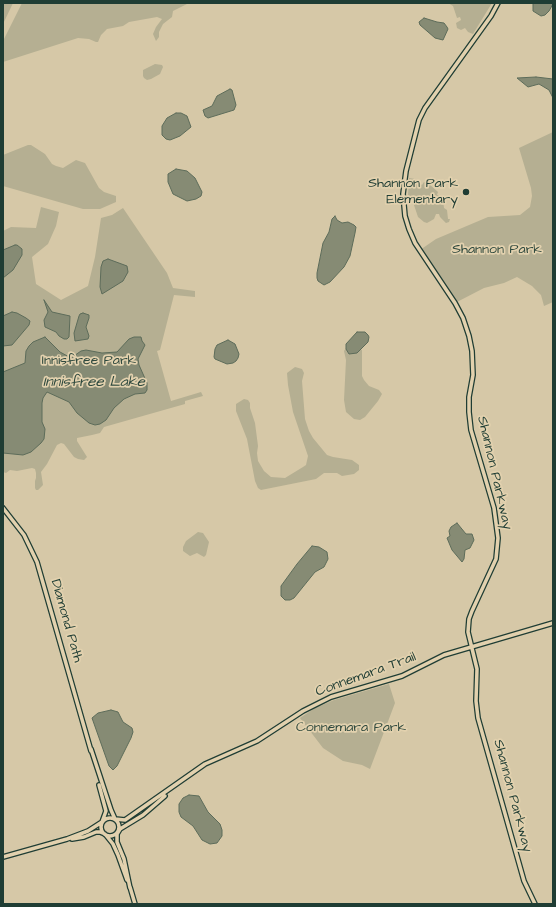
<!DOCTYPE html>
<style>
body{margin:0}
#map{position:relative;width:556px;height:907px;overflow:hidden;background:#d6c8a7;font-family:"Architects Daughter",sans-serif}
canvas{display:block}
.frame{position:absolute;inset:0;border:4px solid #1f3d34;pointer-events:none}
</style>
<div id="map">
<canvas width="556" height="907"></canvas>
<div class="frame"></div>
</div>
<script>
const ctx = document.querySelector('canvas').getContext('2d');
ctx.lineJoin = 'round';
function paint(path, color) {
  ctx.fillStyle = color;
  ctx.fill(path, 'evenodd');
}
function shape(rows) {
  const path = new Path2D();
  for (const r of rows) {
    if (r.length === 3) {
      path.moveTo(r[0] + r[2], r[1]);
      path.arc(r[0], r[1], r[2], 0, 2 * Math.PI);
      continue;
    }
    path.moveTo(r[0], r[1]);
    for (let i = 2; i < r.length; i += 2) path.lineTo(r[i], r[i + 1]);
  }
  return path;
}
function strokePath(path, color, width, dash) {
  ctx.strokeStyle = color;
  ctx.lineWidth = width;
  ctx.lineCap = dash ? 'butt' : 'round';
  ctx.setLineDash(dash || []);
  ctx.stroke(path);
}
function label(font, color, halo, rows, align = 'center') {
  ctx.font = font + ' "Architects Daughter",sans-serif';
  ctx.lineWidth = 3.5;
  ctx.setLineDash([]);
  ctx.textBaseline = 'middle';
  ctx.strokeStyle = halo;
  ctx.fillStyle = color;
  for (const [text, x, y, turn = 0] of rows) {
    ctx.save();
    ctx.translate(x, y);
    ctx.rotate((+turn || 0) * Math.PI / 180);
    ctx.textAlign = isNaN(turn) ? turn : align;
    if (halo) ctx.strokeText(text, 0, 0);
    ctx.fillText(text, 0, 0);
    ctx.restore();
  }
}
paint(shape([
 [3,3,13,3,3,24],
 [22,3,192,3,187,4,173,11,172,17,163,24,159,32,159,37,156,41,153,34,156,27,162,19,157,17,129,22,123,26,107,29,101,35,98,42,96,42,89,39,78,38,3,62,3,41],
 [448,3,492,3,473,34,468,32,465,28,461,30,457,28,456,23,461,20,460,17,457,18,453,6],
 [155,64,162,65,163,67,160,74,151,79,147,80,144,78,143,76,143,70],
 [553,132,553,302,544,306,541,295,532,286,517,277,504,283,484,288,455,303,420,250,436,239,488,217,520,215,530,207,532,196,531,188,519,148],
 [28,145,31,145,45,154,52,164,56,166,63,168,76,160,85,163,99,188,104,192,116,196,116,202,100,209,83,209,3,186,3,155],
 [409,178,415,179,422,185,424,182,429,184,438,192,437,195,440,196,443,200,444,208,447,210,448,219,450,219,449,222,446,223,440,217,439,214,436,214,434,219,427,223,424,222,418,217,412,199,408,195],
 [41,207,59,212,56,226,48,244,32,257,36,284,61,300,88,286,95,257,101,218,112,215,123,208,167,273,173,288,195,291,195,297,174,295,160,350,157,351,171,401,201,392,203,396,185,401,185,404,104,427,100,433,92,435,77,438,77,441,87,457,84,460,78,459,74,457,64,444,61,443,57,445,47,464,41,472,43,485,38,490,36,490,35,488,35,481,36,478,36,473,35,469,32,468,17,471,10,470,6,473,3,472,3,231,11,227,36,228],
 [356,347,362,350,362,376,364,380,369,386,379,390,382,394,378,401,365,417,360,420,354,419,346,412,344,400,346,360,344,351,346,348],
 [295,367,302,369,304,373,302,381,305,419,309,431,313,438,327,455,333,457,352,460,359,465,359,470,354,474,342,476,337,473,324,473,316,479,261,490,258,488,255,481,247,439,236,411,236,404,244,399,248,400,250,403,250,408,255,423,258,446,257,453,258,461,264,471,271,477,285,478,303,467,306,465,308,456,293,412,288,385,287,373],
 [198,532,203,533,209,542,206,555,204,557,197,553,190,556,183,551,183,547,186,541],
 [389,684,395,703,370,769,362,765,343,761,323,748,300,718,315,708,334,700]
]), '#b5af92');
const water = shape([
 [533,3,553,3,553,4,549,11,545,15,541,16,533,11,533,3],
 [424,18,437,22,444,23,447,27,448,29,443,40,435,38,420,25,419,22,424,18],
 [536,77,553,79,553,98,549,90,539,84,528,87,517,78,536,77],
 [230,89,232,90,236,105,234,110,208,118,205,116,203,110,212,106,217,96,230,89],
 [176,113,181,113,187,116,191,127,180,136,170,140,166,139,162,135,162,126,167,118,176,113],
 [176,169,187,171,195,178,202,192,201,196,196,199,187,201,173,194,168,182,168,174,176,169],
 [335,216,337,220,342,223,348,222,354,225,356,227,355,233,350,256,344,267,330,282,324,285,318,281,317,278,317,273,323,243,329,232,332,219,335,216],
 [15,245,17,245,22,249,22,255,13,270,3,278,3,250,15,245],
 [108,259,127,266,128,272,123,281,102,294,100,287,101,267,103,261,108,259],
 [44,300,52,312,70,316,69,337,67,339,64,339,59,336,56,332,45,327,44,320,48,312,44,300],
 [12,312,17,313,26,318,30,321,29,325,12,345,3,346,3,316,12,312],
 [83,313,89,315,89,318,86,327,89,336,88,339,75,341,74,333,79,316,80,314,83,313],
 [357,332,365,332,368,335,369,337,368,342,357,353,349,354,346,349,346,344,357,332],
 [45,337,60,352,71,358,81,351,86,350,102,353,117,352,129,339,134,337,141,337,142,341,145,345,138,359,139,365,147,383,147,390,145,393,135,394,124,399,114,408,106,420,100,424,95,425,89,423,77,413,69,402,47,392,43,398,42,403,42,422,45,429,44,439,41,443,31,452,23,455,3,453,3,372,25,363,26,351,29,346,33,342,45,337],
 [228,340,235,344,239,354,238,358,236,361,233,363,227,364,215,359,214,357,215,349,217,345,228,340],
 [457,523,466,534,472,534,474,540,470,548,465,550,464,559,462,562,452,550,447,538,450,536,449,531,451,527,457,523],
 [312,546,319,547,327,552,328,559,324,567,315,572,294,598,290,600,285,600,281,596,281,586,297,564,312,546],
 [111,710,118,712,123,722,132,728,133,732,131,738,117,766,113,770,109,766,92,718,98,713,111,710],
 [189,795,199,796,208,812,220,824,222,830,222,836,217,843,210,844,202,840,193,826,181,817,179,812,179,804,183,798,189,795]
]);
paint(water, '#868b74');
strokePath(water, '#5d6c5a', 1);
const minor = shape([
 [498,3,491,16,425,108,419,120,406,171,403,194,405,216,409,229,415,243,455,303,463,318,469,336,472,351,473,375,469,397,469,412,471,430,494,508,498,538,496,559,472,611,469,619,468,632,477,669,476,701,478,718,524,881,535,904],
 [3,508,24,535,37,562,91,751],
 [91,749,111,810,115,819,125,820,205,764,257,741,303,711,331,697,402,676,444,655,553,623],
 [110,827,9],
 [72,839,84,837,96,832,100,832,105,834,113,844,118,855,127,880],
 [3,857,67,839,88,831,102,822,106,811,99,785],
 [130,887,135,904],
 [130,888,124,859,117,842,117,834,120,829,143,815,165,796]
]);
strokePath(minor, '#1f3d34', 6);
strokePath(minor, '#e2d1ae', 3.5);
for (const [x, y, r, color] of [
 [466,192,4,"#1f3d34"]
]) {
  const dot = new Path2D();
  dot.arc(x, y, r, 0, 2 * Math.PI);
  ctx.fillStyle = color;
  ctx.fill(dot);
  strokePath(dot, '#e2d1ae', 1.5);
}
label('14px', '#1f3d34', '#e2d1ae', [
 ["Shannon Park",458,184],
 ["Elementary",458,200]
], 'right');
label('14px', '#2e483d', '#e2d1ae', [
 ["Shannon Park",497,250],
 ["Innisfree Park",89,361],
 ["Connemara Park",351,728]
]);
label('14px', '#1f3d34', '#e2d1ae', [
 ["Shannon Parkway",494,473,77],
 ["Diamond Path",66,621,74],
 ["Connemara Trail",366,675,-20],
 ["Shannon Parkway",512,796,75]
]);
label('italic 15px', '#2e493e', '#e2d1ae', [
 ["Innisfree Lake",94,383]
]);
</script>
